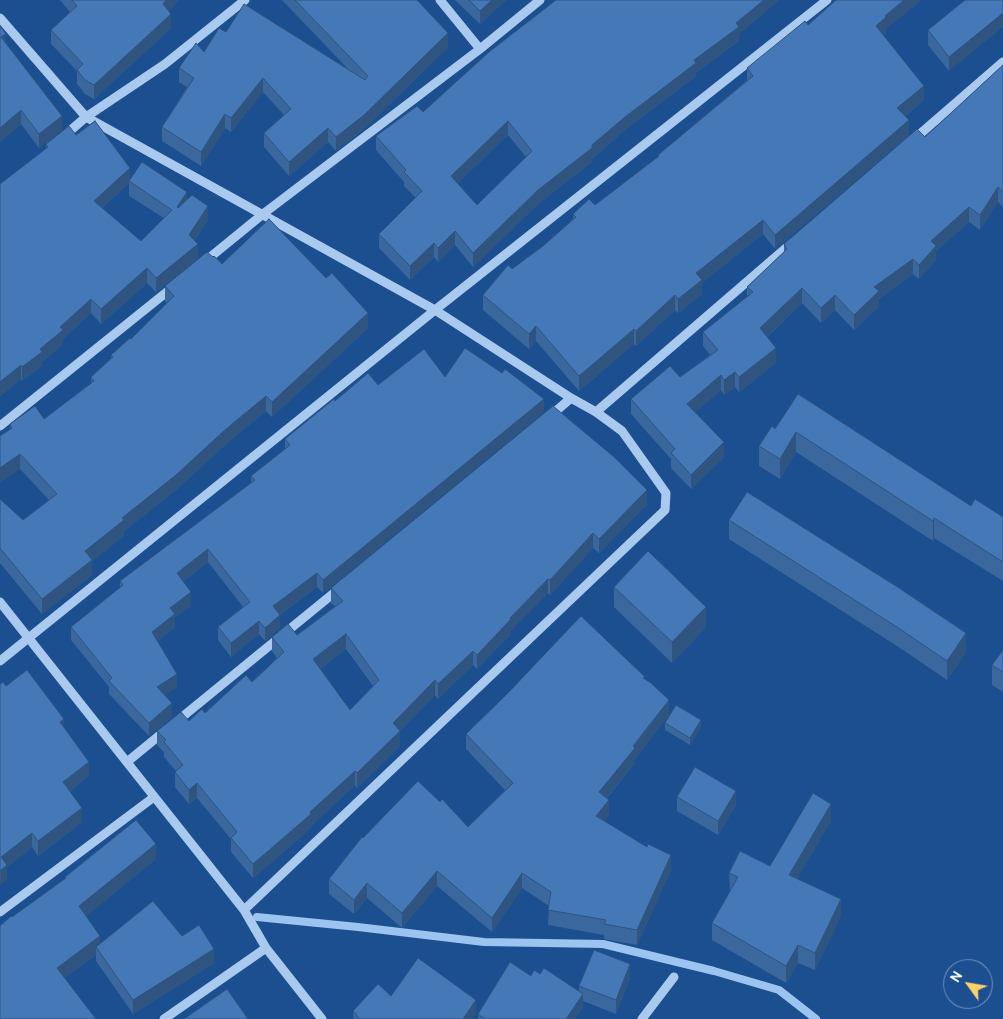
<!DOCTYPE html>
<style>
body{margin:0}
#map{position:relative;width:1003px;height:1019px;overflow:hidden;background:#1b4f8f;font-family:Cabin,sans-serif}
canvas{display:block}
.north{position:absolute;left:943px;top:959px;width:50px;height:50px;box-sizing:border-box;background:#1b4f8f;border:1px solid #7695bc;border-radius:50%;rotate:302deg;font-size:14px;font-weight:700;line-height:20px;text-align:center;color:#fff}
.north::after{content:'';display:block;margin:auto;width:18px;height:22px;background:#ffd166;clip-path:polygon(50% 0,100% 100%,50% 72%,0 100%)}
</style>
<div id="map">
<canvas width="1003" height="1019"></canvas>
<div class="north">N</div>
</div>
<script>
const ctx = document.querySelector('canvas').getContext('2d');
ctx.lineJoin = 'round';
function shape(rows) {
  const path = new Path2D();
  for (const r of rows) {
    path.moveTo(r[0], r[1]);
    for (let i = 2; i < r.length; i += 2) path.lineTo(r[i], r[i + 1]);
  }
  return path;
}
function strokePath(path, color, width, dash) {
  ctx.strokeStyle = color;
  ctx.lineWidth = width;
  ctx.lineCap = dash ? 'butt' : 'round';
  ctx.setLineDash(dash || []);
  ctx.stroke(path);
}
function paint(path, color) {
  ctx.fillStyle = color;
  ctx.fill(path, 'evenodd');
}
strokePath(shape([
 [257,917,358,927,484,942,603,944,714,971,779,990,816,1019]
]), '#9cc4f0', 8);
strokePath(shape([
 [440,0,480,49],
 [0,18,86,117,435,310,571,398,596,412,622,431,666,493,665,510,244,910],
 [64,136,86,117,165,64,245,0],
 [913,140,1003,62],
 [203,263,263,214,480,49,540,0],
 [596,412,793,242],
 [549,417,571,398],
 [0,426,173,287],
 [0,602,244,910,266,948,322,1019],
 [0,661,435,310,827,0],
 [176,722,340,588],
 [127,762,166,730],
 [0,912,154,797],
 [164,1019,266,948],
 [642,1019,674,977]
]), '#a9c9ee', 9);
paint(shape([
 [60,0,179,0,169,11,171,28,94,99,85,94,77,84,77,71,51,44,51,30,70,12],
 [282,0,417,0,448,47,364,129,336,151,328,142,289,176,264,147,264,133,284,115,263,92,231,132,225,128,201,166,162,141,162,127,187,87,179,82,179,68,204,52,226,32,348,69],
 [455,0,506,0,480,24],
 [555,0,684,0,739,34,739,41,696,73,696,76,625,130,592,159,592,162,538,204,473,267,455,245,438,262,434,257,410,280,379,248,379,234,416,198,404,186,404,182,376,150,376,136,423,112,555,2],
 [508,135,526,157,477,205,457,184],
 [965,0,949,71,928,45,928,30],
 [808,25,886,29,886,32,883,35,924,100,905,116,909,135,775,249,763,234,702,283,702,294,678,313,675,310,636,346,634,344,579,391,536,341,529,349,483,310,483,295,512,269,543,246,573,219,573,214,595,205,658,157,658,155,747,80,747,68],
 [0,26,6,43,62,130,39,148,21,124,0,142],
 [1003,65,1003,207,998,202,980,230,969,222,936,251,936,260,919,279,913,274,879,299,879,306,854,330,835,310,821,323,802,303,767,337,776,363,739,392,735,387,724,395,721,390,695,412,724,457,691,489,671,468,671,459,631,414,631,399,680,377,710,355,703,346,703,332,747,297,747,287,784,252,784,244,925,137],
 [76,135,130,180,187,200,208,220,195,240,198,258,156,292,147,283,101,324,91,313,63,339,63,344,42,362,42,366,22,381,21,379,0,396,46,148,46,144],
 [129,183,129,196,164,218,141,241,102,208],
 [213,257,222,264,368,328,272,417,266,411,226,444,176,490,124,531,124,536,92,561,92,575,42,614,0,563,0,499,23,520,49,500,20,469,10,429,10,424,44,419,91,383,91,377,111,358,111,355,131,339,167,303,165,301,165,286],
 [445,377,544,412,323,593,317,587,280,615,280,628,265,641,259,634,231,657,218,640,218,627,243,607,208,562,183,582,191,606,175,617,175,628,157,641,177,687,164,695,172,717,149,736,109,694,109,687,71,640,71,627,120,588,120,581,251,483,251,476,285,449,285,439,335,401,378,385],
 [798,394,971,506,1003,517,1003,581,934,538,933,541,796,452,780,479,759,466,759,446,775,429],
 [647,504,599,553,593,548,550,595,548,593,511,630,511,634,477,669,473,665,438,699,435,695,400,731,400,746,357,788,355,785,311,826,311,828,253,878,231,852,231,839,197,798,189,804,175,787,175,772,176,771,164,757,164,752,157,745,157,731,189,721,205,713,252,682,277,658,272,651,272,637,297,635,335,606,331,603,331,588],
 [346,649,373,686,350,710,320,669],
 [729,520,966,652,947,680,897,646,729,539],
 [614,587,706,627,672,663,614,607],
 [1003,650,1003,692,992,685,992,665],
 [645,679,669,715,635,759,635,763,607,798,609,815,604,821,671,870,637,945,604,939,604,935,548,925,549,906,522,888,492,932,437,886,402,928,367,898,354,914,329,894,329,879,363,838,440,802,468,827,505,790,466,749,466,734],
 [0,684,6,686,64,728,89,776,70,791,82,822,38,856,32,847,7,867,7,879,0,885],
 [665,723,701,727,690,745,665,730],
 [677,797,736,805,718,835,677,811],
 [831,821,797,878,841,916,815,970,798,963,786,983,712,940,712,923,730,891,729,873,770,866],
 [156,859,86,916,100,943,182,936,214,963,133,1014,96,961,96,955,64,978,12,917,65,879,65,877],
 [540,974,579,992,579,986,630,978,616,1014,583,1001,583,1007,575,1019,478,1019,478,1014,531,976],
 [391,996,476,1014,472,1019,353,1019,353,1011]
]), '#3a679d');
paint(shape([
 [166,0,179,0,163,19,163,4],
 [492,0,506,0,480,24,480,11],
 [764,0,780,0,739,34,739,41,696,73,696,76,625,130,592,159,592,162,538,204,473,267,473,253,538,190,625,117,694,60,736,23],
 [904,0,922,0,886,29,886,32,876,41,876,26,885,16],
 [1003,13,1003,27,949,71,949,57],
 [171,14,171,28,94,99,94,85],
 [448,33,448,47,364,129,336,151,336,137],
 [6,34,6,48,1,37],
 [263,78,263,92,231,132,231,118],
 [924,86,924,100,897,122,897,108],
 [21,110,21,124,0,142,0,128],
 [225,114,225,128,201,166,201,152],
 [62,116,62,130,39,148,39,134],
 [909,120,909,135,775,249,775,235],
 [508,121,508,135,451,190,451,176],
 [328,128,328,142,289,176,289,162],
 [130,168,130,182,129,181,129,183,94,215,94,201],
 [998,187,998,202,980,230,980,215],
 [187,192,187,206,177,221,177,207],
 [208,206,208,220,189,249,189,235],
 [969,207,969,222,936,251,936,260,919,279,919,265,931,241],
 [763,220,763,234,702,283,702,294,678,313,678,299,696,273],
 [455,231,455,245,438,262,438,248],
 [434,243,434,257,410,280,410,266],
 [198,244,198,258,156,292,156,278],
 [913,259,913,274,879,299,879,306,854,330,854,315,874,287],
 [147,268,147,283,101,324,101,309],
 [802,288,802,303,760,343,760,328],
 [675,295,675,310,636,346,636,331],
 [835,295,835,310,821,323,821,308],
 [91,299,91,313,63,339,63,344,42,362,42,366,22,381,22,367,40,349,60,327],
 [368,313,368,328,272,417,272,402],
 [536,326,536,341,529,349,529,334],
 [634,329,634,344,579,391,579,376],
 [776,348,776,363,739,392,739,377],
 [21,365,21,379,0,396,0,382],
 [735,372,735,387,724,395,724,380],
 [721,375,721,390,687,419,687,404],
 [266,396,266,411,226,444,176,490,124,531,124,536,92,561,92,575,42,614,42,599,85,551,122,518,226,429],
 [544,399,544,412,323,593,323,580],
 [796,432,796,452,780,479,780,459],
 [724,442,724,457,691,489,691,475],
 [20,454,20,469,0,483,0,468],
 [647,490,647,504,599,553,599,539],
 [934,518,934,538,933,541,933,521],
 [593,533,593,548,550,595,550,580],
 [208,549,208,562,177,587,177,573],
 [317,573,317,587,273,620,273,606],
 [548,579,548,593,511,630,511,634,477,669,477,655,510,618],
 [191,592,191,606,175,617,175,628,152,646,152,632,170,608],
 [706,607,706,627,672,663,672,642],
 [280,615,280,628,265,641,265,628],
 [259,621,259,634,231,657,231,643],
 [966,633,966,652,947,680,947,661],
 [346,634,346,649,313,674,313,659],
 [473,651,473,665,438,699,438,684],
 [177,674,177,687,157,700,157,687],
 [435,680,435,695,393,738,393,723],
 [669,700,669,715,635,759,635,763,599,807,599,792],
 [172,703,172,717,149,736,149,723],
 [64,719,64,733,60,722],
 [701,720,701,727,690,745,690,738],
 [400,731,400,746,357,788,357,773],
 [89,762,89,776,63,796,63,782],
 [355,771,355,785,311,826,311,828,253,878,253,864],
 [197,783,197,798,189,804,189,790],
 [736,791,736,805,718,835,718,821],
 [609,800,609,815,596,831,596,816],
 [831,804,831,821,789,892,789,875],
 [82,808,82,822,38,856,38,841],
 [32,833,32,847,7,867,7,879,0,885,1,857],
 [156,844,156,859,79,922,79,906],
 [671,855,671,870,637,945,637,930],
 [437,871,437,886,402,928,402,913],
 [522,873,522,888,492,932,492,918],
 [367,883,367,898,354,914,354,900],
 [841,899,841,916,815,970,815,953],
 [100,936,100,952,96,947,96,955,57,983,57,968],
 [798,945,798,963,786,983,786,966],
 [214,949,214,963,133,1014,133,1000],
 [630,964,630,978,616,1014,616,1000],
 [583,994,583,1007,575,1019,566,1019],
 [476,1000,476,1014,472,1019,463,1019]
]), '#305480');
const building = shape([
 [72,0,166,0,163,4,171,14,94,85,85,80,77,70,83,64,51,30,77,6,72,0],
 [295,0,417,0,448,33,364,115,336,137,328,128,289,162,264,133,291,109,263,78,231,118,225,114,201,152,162,127,194,78,179,68,196,43,204,52,219,28,226,32,244,4,365,80,368,76,295,0],
 [469,0,492,0,480,11,469,0],
 [556,0,764,0,736,23,739,27,694,60,696,63,625,117,592,145,592,148,538,190,473,253,455,231,438,248,434,243,410,266,379,234,422,191,404,172,406,170,376,136,417,106,423,112,489,52,556,0],
 [508,121,532,151,477,205,451,176,508,121],
 [836,0,904,0,885,16,886,17,876,26,924,86,897,108,909,120,775,235,763,220,696,273,702,280,678,299,675,295,636,331,634,329,579,376,536,326,529,334,483,295,508,265,512,269,543,246,576,217,573,214,589,199,595,205,659,156,658,155,753,76,747,68,805,21,808,25,836,0],
 [965,0,1003,0,1003,13,949,57,928,30,965,0],
 [0,26,6,34,1,37,62,116,39,134,21,110,0,128,0,26],
 [1003,65,1003,192,998,187,980,215,969,207,931,241,936,246,919,265,913,259,874,287,879,291,854,315,835,295,821,308,802,288,760,328,776,348,739,377,735,372,724,380,721,375,687,404,724,442,691,475,671,453,675,449,631,399,670,366,680,377,718,350,703,332,753,292,747,287,787,249,784,244,917,129,925,137,1003,65],
 [95,121,130,168,94,201,141,241,172,210,129,181,142,162,187,192,177,207,178,208,192,195,208,206,189,235,198,244,156,278,147,268,101,309,91,299,60,327,63,330,40,349,42,352,22,367,21,365,0,382,0,184,48,147,46,144,69,126,76,135,95,121],
 [269,219,326,278,332,273,368,313,272,402,266,396,226,429,176,475,122,518,124,520,85,551,92,560,42,599,0,548,0,499,23,520,57,494,20,454,0,468,0,436,12,428,10,424,35,406,44,419,94,381,91,377,113,357,111,355,130,338,131,339,174,296,165,286,207,252,213,257,214,256,222,264,269,219],
 [465,348,502,373,505,369,544,399,323,580,317,573,273,606,280,615,265,628,259,621,231,643,218,627,250,602,208,549,177,573,191,592,170,608,175,614,152,632,177,674,157,687,172,703,149,723,109,681,112,678,71,627,123,585,120,581,255,480,251,476,290,445,285,439,334,399,335,401,368,373,378,385,424,349,445,377,465,348],
 [798,394,971,506,975,499,1003,517,1003,562,934,518,933,521,796,432,780,459,759,446,772,426,775,429,798,394],
 [553,406,614,457,647,490,599,539,593,533,550,580,548,579,510,618,511,619,477,655,473,651,438,684,435,680,393,723,400,731,357,773,355,771,310,812,311,814,253,864,231,838,237,832,197,783,189,790,175,772,183,765,164,742,166,740,157,731,181,712,189,721,202,709,205,713,246,675,252,682,284,652,272,637,288,624,297,635,343,601,331,588,553,406],
 [346,634,379,680,350,710,313,659,346,634],
 [747,492,899,588,966,633,947,661,897,627,729,520,747,492],
 [648,551,706,607,672,642,614,587,648,551],
 [581,616,645,677,643,678,651,683,669,700,633,746,635,748,599,792,609,800,596,816,647,847,648,844,671,855,637,930,604,924,606,920,548,910,551,892,522,873,492,918,437,871,402,913,367,883,354,900,329,879,362,837,363,838,418,781,440,802,442,799,468,827,513,783,466,734,507,694,581,616],
 [1003,650,1003,672,992,665,1003,650],
 [27,670,64,719,60,722,89,762,63,782,82,808,38,841,32,833,1,857,7,865,0,871,0,684,3,682,6,686,27,670],
 [676,705,701,720,690,738,665,723,676,705],
 [695,767,736,791,718,821,677,797,695,767],
 [813,793,831,804,789,875,841,899,815,953,798,945,786,966,712,923,738,877,729,873,740,851,770,866,813,793],
 [136,820,156,844,79,906,100,936,57,968,96,1019,0,1019,0,926,11,916,12,917,66,878,65,877,136,820],
 [153,901,182,936,199,925,214,949,133,1000,96,947,153,901],
 [594,950,630,964,616,1000,579,986,594,950],
 [418,958,476,1000,463,1019,360,1019,353,1011,378,984,391,996,418,958],
 [510,962,531,976,534,970,540,974,544,968,583,994,566,1019,485,1019,478,1014,510,962],
 [227,989,248,1019,184,1019,227,989]
]);
paint(building, '#4478b7');
strokePath(building, '#305480', 1);
</script>
